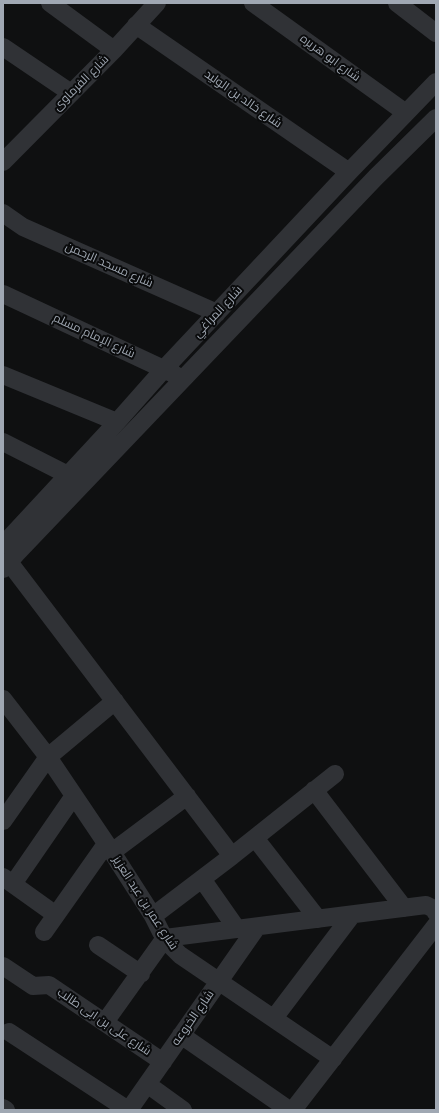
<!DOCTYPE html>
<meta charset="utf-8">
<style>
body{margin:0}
#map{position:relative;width:439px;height:1113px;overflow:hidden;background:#0f1011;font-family:"PT Sans",sans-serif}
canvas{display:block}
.frame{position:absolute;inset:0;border:4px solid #a0a8b3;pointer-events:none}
</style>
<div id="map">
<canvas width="439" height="1113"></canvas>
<div class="frame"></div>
</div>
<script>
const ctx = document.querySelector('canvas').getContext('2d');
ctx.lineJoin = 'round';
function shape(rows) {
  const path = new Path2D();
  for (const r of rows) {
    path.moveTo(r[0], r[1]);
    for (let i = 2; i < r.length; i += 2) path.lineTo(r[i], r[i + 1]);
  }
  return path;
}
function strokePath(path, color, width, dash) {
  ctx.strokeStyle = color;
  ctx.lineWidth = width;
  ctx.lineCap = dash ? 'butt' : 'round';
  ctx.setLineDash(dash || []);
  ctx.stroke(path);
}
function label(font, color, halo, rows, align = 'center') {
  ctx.font = font + ' "PT Sans",Cairo,sans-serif';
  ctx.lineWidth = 4;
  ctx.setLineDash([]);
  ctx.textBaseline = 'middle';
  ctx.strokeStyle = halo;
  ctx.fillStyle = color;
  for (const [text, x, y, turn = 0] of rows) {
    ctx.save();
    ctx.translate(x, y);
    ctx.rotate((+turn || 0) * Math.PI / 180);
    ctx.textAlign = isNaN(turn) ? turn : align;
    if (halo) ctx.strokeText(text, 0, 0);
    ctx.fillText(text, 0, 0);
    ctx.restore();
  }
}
strokePath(shape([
 [50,3,114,50],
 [253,3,406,113],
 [397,3,436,33],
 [136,25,349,172],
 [3,47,71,93],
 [3,162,114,50,157,3],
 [3,213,23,227,217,313],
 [3,294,174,374],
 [3,375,117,422],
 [3,442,68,475],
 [3,545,117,422,164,369,349,172,436,82],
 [9,562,232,856],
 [3,569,16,554,376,177,436,118],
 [3,699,48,757,112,852,153,916,161,932,172,947,180,955,333,1059],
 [314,790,404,908],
 [3,821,48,757,115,701],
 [255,838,318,919],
 [112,852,187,796],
 [3,877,56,915],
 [202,879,237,929],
 [13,884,73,797],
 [153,916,232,856,335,774],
 [44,932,106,844],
 [98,945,141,974],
 [3,966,33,986,49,985,163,1062],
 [274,1018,352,915],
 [105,1022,165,938,426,905,434,909,436,913],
 [9,1032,128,1110],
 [181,1035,289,1110],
 [147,1084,183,1110],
 [3,1108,6,1110],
 [129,1110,257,927],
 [293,1110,436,925]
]), '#303236', 18);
label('12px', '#a0a8b3', '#0a0b0c', [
 ["شارع ابو هريره",330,58,36],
 ["شارع الفرماوى",81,83,-45],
 ["شارع خالد بن الوليد",243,99,35],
 ["شارع مسجد الرحمن",109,265,24],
 ["شارع المراغي",218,312,-47],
 ["شارع الإمام مسلم",94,336,25],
 ["شارع عمر بن عبد العزيز",145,903,57],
 ["شارع الخروعه",193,1018,-55],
 ["شارع على بن ابى طالب",104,1022,34]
]);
</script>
